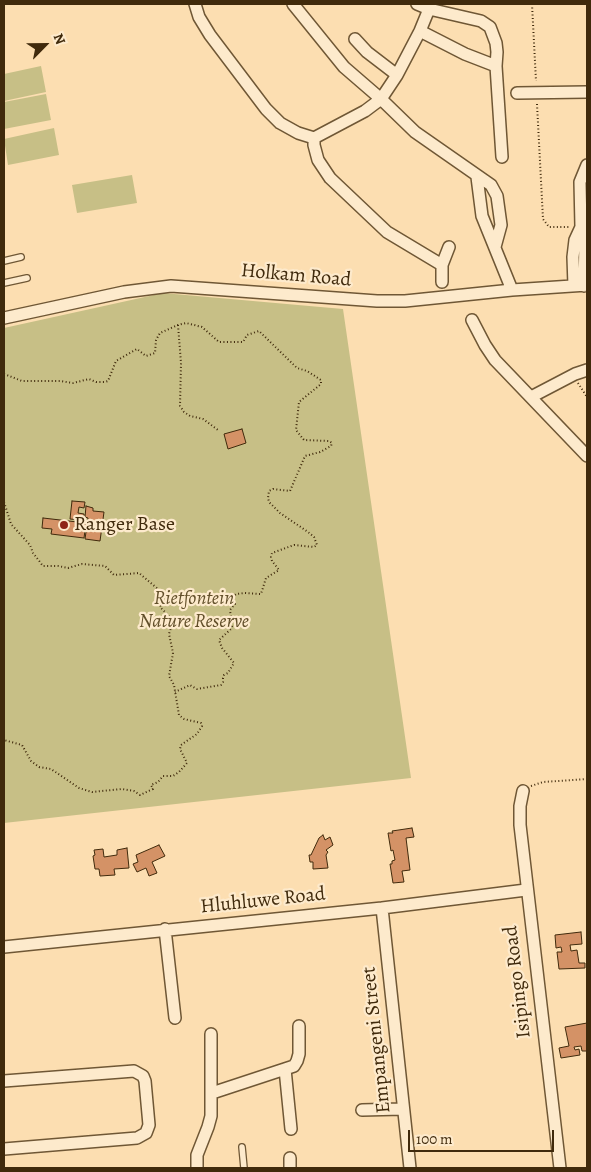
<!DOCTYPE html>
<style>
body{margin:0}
#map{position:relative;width:591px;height:1172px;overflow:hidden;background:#fcdeb1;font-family:Alegreya,serif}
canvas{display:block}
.frame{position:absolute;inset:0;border:5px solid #402a0c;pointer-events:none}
.north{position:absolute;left:20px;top:20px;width:50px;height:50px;-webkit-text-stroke:4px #fdeacc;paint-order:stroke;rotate:67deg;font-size:14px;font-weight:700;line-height:20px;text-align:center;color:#402a0c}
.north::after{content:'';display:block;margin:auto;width:18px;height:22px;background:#402a0c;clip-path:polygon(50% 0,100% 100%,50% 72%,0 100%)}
.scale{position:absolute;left:408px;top:1130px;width:146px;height:22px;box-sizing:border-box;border:2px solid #402a0c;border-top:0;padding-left:6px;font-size:15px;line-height:18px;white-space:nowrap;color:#402a0c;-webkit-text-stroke:4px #fdeacc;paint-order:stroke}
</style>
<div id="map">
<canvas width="591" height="1172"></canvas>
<div class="frame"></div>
<div class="north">N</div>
<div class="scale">100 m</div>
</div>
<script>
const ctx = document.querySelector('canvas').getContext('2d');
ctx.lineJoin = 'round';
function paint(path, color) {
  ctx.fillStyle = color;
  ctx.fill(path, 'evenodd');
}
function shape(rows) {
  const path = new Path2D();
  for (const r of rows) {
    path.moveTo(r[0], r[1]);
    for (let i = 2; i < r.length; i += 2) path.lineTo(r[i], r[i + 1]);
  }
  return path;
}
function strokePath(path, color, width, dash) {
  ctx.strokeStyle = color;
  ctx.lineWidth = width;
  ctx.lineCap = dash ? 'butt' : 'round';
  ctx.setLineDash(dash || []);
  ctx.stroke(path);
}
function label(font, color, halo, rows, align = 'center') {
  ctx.font = font + ' Alegreya,serif';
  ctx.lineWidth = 4.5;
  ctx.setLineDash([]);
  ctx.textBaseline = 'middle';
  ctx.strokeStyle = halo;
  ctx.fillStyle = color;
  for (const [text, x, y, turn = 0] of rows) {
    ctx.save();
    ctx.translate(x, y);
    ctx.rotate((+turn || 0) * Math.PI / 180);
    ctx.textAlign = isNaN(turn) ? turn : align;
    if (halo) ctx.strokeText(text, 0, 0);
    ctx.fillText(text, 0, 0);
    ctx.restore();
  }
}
paint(shape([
 [41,66,46,92,4,101,4,74],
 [46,94,51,120,4,129,4,102],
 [54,128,59,155,8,165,4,139],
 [132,175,137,203,77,213,72,185],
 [163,293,343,309,411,778,4,823,4,328]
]), '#c7bf86');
const building = shape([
 [242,429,246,443,228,449,224,434,242,429],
 [72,501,85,502,84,508,79,507,78,513,84,514,84,518,81,518,81,520,70,519,72,501],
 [86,506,93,508,93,511,104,512,100,541,85,539,88,518,85,517,86,506],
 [43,518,86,523,84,538,51,534,52,529,42,528,43,518],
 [412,828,414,837,406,838,410,870,402,871,404,882,393,883,390,864,392,864,392,861,395,860,393,850,391,851,388,833,393,833,392,831,412,828],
 [323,835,325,840,330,837,333,845,326,850,328,852,326,855,328,868,313,869,313,862,310,862,309,855,311,855,319,838,323,835],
 [159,845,165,856,152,862,157,873,149,876,146,868,137,872,133,864,138,862,136,855,159,845],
 [127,848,129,868,114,869,115,875,100,876,99,869,95,869,93,856,95,855,94,850,103,849,104,857,117,855,117,850,127,848],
 [581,932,582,944,570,945,571,951,577,950,579,963,585,963,585,968,559,969,557,952,562,952,561,947,556,948,555,935,581,932],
 [587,1023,587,1051,582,1051,581,1046,574,1047,575,1050,579,1049,580,1055,561,1058,559,1048,569,1046,565,1027,587,1023]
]);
paint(building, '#d49266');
strokePath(building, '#402a0c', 1);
const service = shape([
 [4,261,21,257],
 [4,283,27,278],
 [242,1147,244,1168]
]);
const minor = shape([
 [195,4,199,17,210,35,266,109,280,123,298,133,314,138,365,111,381,99,397,75,420,31,429,9],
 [293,4,344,67,381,99,415,132,491,185,497,196,501,225,495,247],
 [417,4,429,9,481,21,490,27,496,43,497,52,496,66,502,157],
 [420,31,465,54,496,66],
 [355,39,367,52,397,75],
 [517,93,587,92],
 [314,138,314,145,318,160,330,178,387,232,442,265],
 [477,177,482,216,512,290],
 [442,282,442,265,449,247],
 [574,286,573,257,575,240,581,227],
 [584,286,585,240,581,227,580,182,587,165],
 [4,318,124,292,171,286,377,301,405,301,512,290,587,285],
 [472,320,485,345,495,360,587,456],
 [531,397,575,374,587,370],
 [523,791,520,806,520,825,560,1168],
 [382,908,410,1168],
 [165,929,175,1018],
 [4,947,382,908,526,890],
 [285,1069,291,1129],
 [4,1081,134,1071,143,1076,145,1081,149,1125,146,1133,137,1138,4,1149],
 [212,1093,294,1066,297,1061,299,1054,299,1026],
 [362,1110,402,1109],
 [290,1158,290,1168],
 [197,1168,197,1155,208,1127,211,1116,211,1034]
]);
strokePath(service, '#6f5735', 8);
strokePath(minor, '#6f5735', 14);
strokePath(shape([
 [532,4,536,81],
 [537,104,543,219,549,227,569,227],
 [178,325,181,363,180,406,184,412,190,416,203,419,218,430],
 [4,374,22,381,60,381,73,383,89,379,96,382,105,382,108,381,116,361,137,349,146,356,155,353,156,340,160,333,178,325,186,323,202,327,219,342,243,342,247,335,259,331,297,368,307,371,321,380,321,384,299,402,296,430,304,440,329,441,332,443,331,446,320,452,305,456,290,491,273,489,269,491,268,498,269,502,280,513,308,532,314,537,317,545,314,547,294,545,272,553,271,557,272,561,279,570,266,578,261,594,245,593,236,594,233,597,235,604,230,610,232,626,231,629,219,640,222,648,234,663,228,673,224,675,223,678,223,682,221,685,197,689,190,685,175,692],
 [578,383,587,397],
 [4,502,11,524,30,545,33,553,43,566,58,566,68,568,82,564,105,566,114,575,139,573,158,589,163,595,160,607,169,616,172,624,169,634,173,653,169,676,174,685,179,715,184,719,201,723,202,726,197,734,181,745,180,749,187,763,179,772,173,776,163,776,158,782,151,785,153,789,140,795,134,791,122,789,92,792,79,788,51,769,39,767,31,761,22,745,4,740],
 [531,786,543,782,587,779]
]), '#402a0c', 2, [1, 2.5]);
strokePath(service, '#fdeacc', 5.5);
strokePath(minor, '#fdeacc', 11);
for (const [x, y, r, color] of [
 [64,525,5,"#8f2418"]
]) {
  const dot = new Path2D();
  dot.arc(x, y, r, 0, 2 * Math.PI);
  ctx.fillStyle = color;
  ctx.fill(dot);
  strokePath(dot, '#fdeacc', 2);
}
label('20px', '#402a0c', '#fdeacc', [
 ["Holkam Road",296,276,5],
 ["Hluhluwe Road",263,901,-6],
 ["Isipingo Road",518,982,-97],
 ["Empangeni Street",377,1040,-96]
]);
label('20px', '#402a0c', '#fdeacc', [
 ["Ranger Base",74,525]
], 'left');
label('italic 20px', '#624f2a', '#fdeacc', [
 ["Rietfontein",194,599],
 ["Nature Reserve",194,622]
]);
</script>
